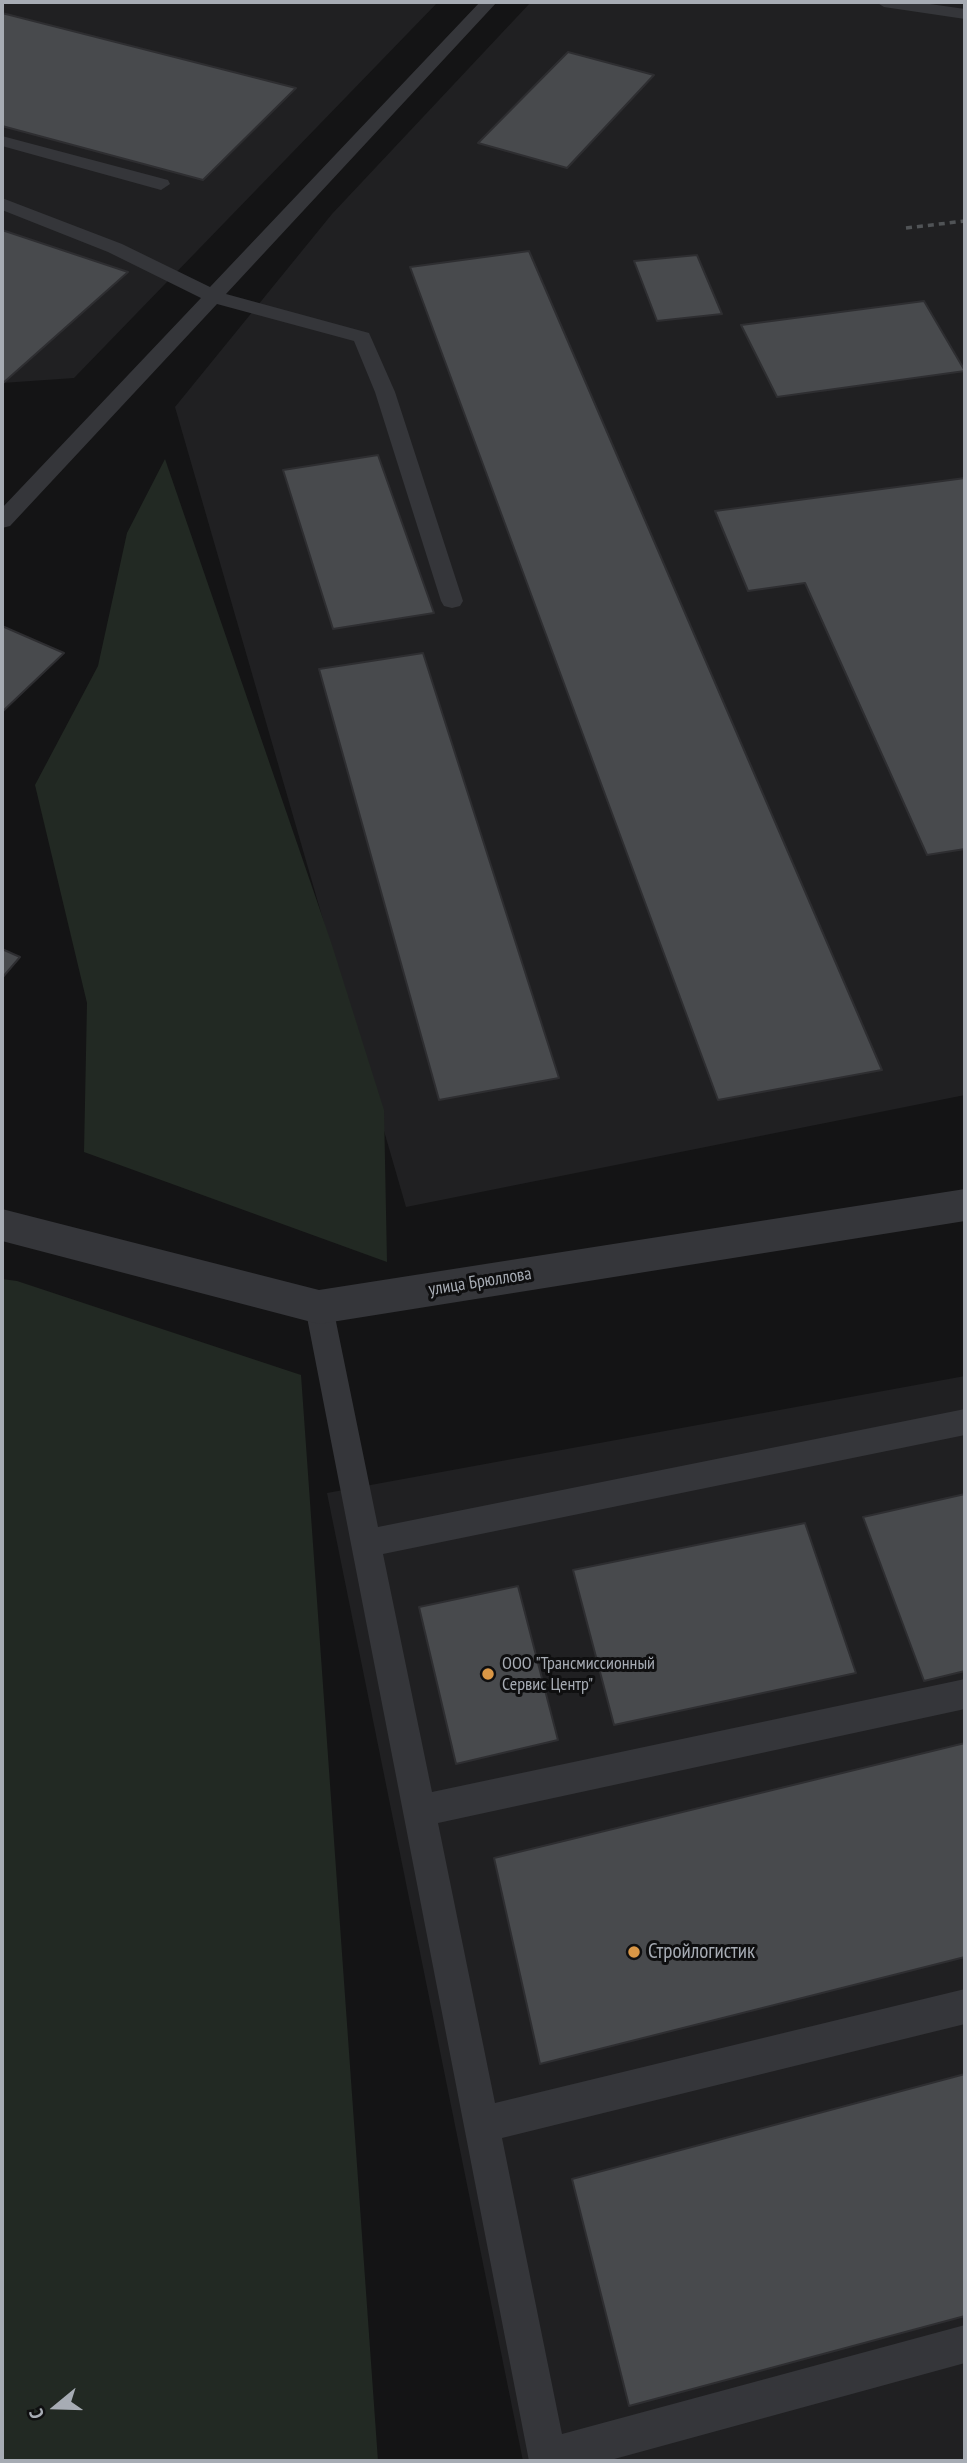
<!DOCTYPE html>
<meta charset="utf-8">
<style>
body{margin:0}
#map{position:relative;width:967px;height:2463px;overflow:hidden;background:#141415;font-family:"PT Sans Narrow",sans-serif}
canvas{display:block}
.frame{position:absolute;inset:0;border:4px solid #a7acb4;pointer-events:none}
.north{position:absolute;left:21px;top:2372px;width:70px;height:70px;-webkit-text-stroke:5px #0f0f10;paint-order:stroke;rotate:251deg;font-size:19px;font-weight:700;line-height:28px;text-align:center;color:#a7acb4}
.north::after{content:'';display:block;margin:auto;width:24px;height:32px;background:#a7acb4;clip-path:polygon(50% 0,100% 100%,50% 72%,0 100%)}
</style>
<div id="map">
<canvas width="967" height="2463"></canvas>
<div class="frame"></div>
<div class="north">С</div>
</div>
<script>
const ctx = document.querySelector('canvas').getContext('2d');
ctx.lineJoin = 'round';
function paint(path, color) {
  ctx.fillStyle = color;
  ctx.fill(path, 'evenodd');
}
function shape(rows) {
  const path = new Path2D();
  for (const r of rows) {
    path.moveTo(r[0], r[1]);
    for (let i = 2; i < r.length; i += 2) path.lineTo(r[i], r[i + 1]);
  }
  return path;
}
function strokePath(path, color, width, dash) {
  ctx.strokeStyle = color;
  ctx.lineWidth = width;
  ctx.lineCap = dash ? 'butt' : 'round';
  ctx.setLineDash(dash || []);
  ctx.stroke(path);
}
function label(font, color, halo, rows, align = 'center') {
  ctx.font = font + ' "PT Sans Narrow",sans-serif';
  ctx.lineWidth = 6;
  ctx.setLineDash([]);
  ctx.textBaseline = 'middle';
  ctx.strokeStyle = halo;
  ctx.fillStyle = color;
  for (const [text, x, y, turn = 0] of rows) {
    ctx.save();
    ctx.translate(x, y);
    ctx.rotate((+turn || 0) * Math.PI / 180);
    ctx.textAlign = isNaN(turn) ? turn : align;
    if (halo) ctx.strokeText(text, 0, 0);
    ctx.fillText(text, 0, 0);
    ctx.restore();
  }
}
paint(shape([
 [2,2,438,2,74,378,2,383],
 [531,2,965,2,965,1095,406,1207,175,407,332,214],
 [965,1376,965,2461,523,2461,327,1493]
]), '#202022');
paint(shape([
 [165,459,331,942,384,1110,387,1262,84,1152,87,1003,35,785,98,666,127,533],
 [2,1279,17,1281,301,1375,378,2461,2,2461]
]), '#222923');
const building = shape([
 [2,13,296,88,203,180,2,126,2,13],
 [568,52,654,75,567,168,478,143,568,52],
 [2,230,128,272,2,384,2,230],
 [529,251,882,1070,718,1100,410,267,529,251],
 [697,255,722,314,657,321,634,261,697,255],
 [924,301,965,371,777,397,741,325,924,301],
 [378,455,434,613,333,629,283,470,378,455],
 [965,478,965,849,927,855,805,583,748,591,715,511,965,478],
 [2,626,64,653,2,712,2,626],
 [423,653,559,1078,439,1100,319,669,423,653],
 [2,949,20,957,2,978,2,949],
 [965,1494,965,1671,924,1681,863,1517,965,1494],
 [805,1523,856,1673,614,1725,573,1570,805,1523],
 [518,1586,558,1740,456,1764,419,1607,518,1586],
 [965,1743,965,1957,540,2064,494,1858,965,1743],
 [965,2074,965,2316,629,2406,572,2179,965,2074]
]);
paint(building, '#484a4d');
strokePath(building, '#2e2e31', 2);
paint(shape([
 [480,2,497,2,226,294,369,333,395,392,463,601,460,606,452,608,444,606,441,601,375,392,354,341,217,304,10,526,2,528,2,508,201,298,108,252,2,210,2,198,122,244,210,287,480,2],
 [876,2,916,2,965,9,965,19,884,7,876,2],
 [2,136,168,180,170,184,161,190,2,146,2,136],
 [319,1295,329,1298,333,1307,378,1527,965,1409,965,1435,383,1554,432,1792,965,1679,965,1709,438,1823,495,2103,965,1989,965,2024,502,2138,562,2434,965,2325,965,2363,607,2461,529,2461,305,1307,309,1298,319,1295]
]), '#35363a');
paint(shape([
 [965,1189,965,1221,319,1324,2,1241,2,1209,319,1290,965,1189]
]), '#35363a');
strokePath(shape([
 [906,228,965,221]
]), '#505356', 3.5, [6, 5]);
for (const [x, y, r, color] of [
 [488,1674,7,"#da9746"],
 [634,1952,7,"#da9746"]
]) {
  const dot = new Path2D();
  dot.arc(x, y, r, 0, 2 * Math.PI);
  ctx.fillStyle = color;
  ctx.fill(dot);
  strokePath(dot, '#0f0f10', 2.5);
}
label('18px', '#a7acb4', '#0f0f10', [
 ["улица Брюллова",480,1282,-9]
]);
label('18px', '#a7acb4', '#0f0f10', [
 ["ООО \"Трансмиссионный",502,1664],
 ["Сервис Центр\"",502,1685]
], 'left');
label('21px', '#a7acb4', '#0f0f10', [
 ["Стройлогистик",648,1952]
], 'left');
</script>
